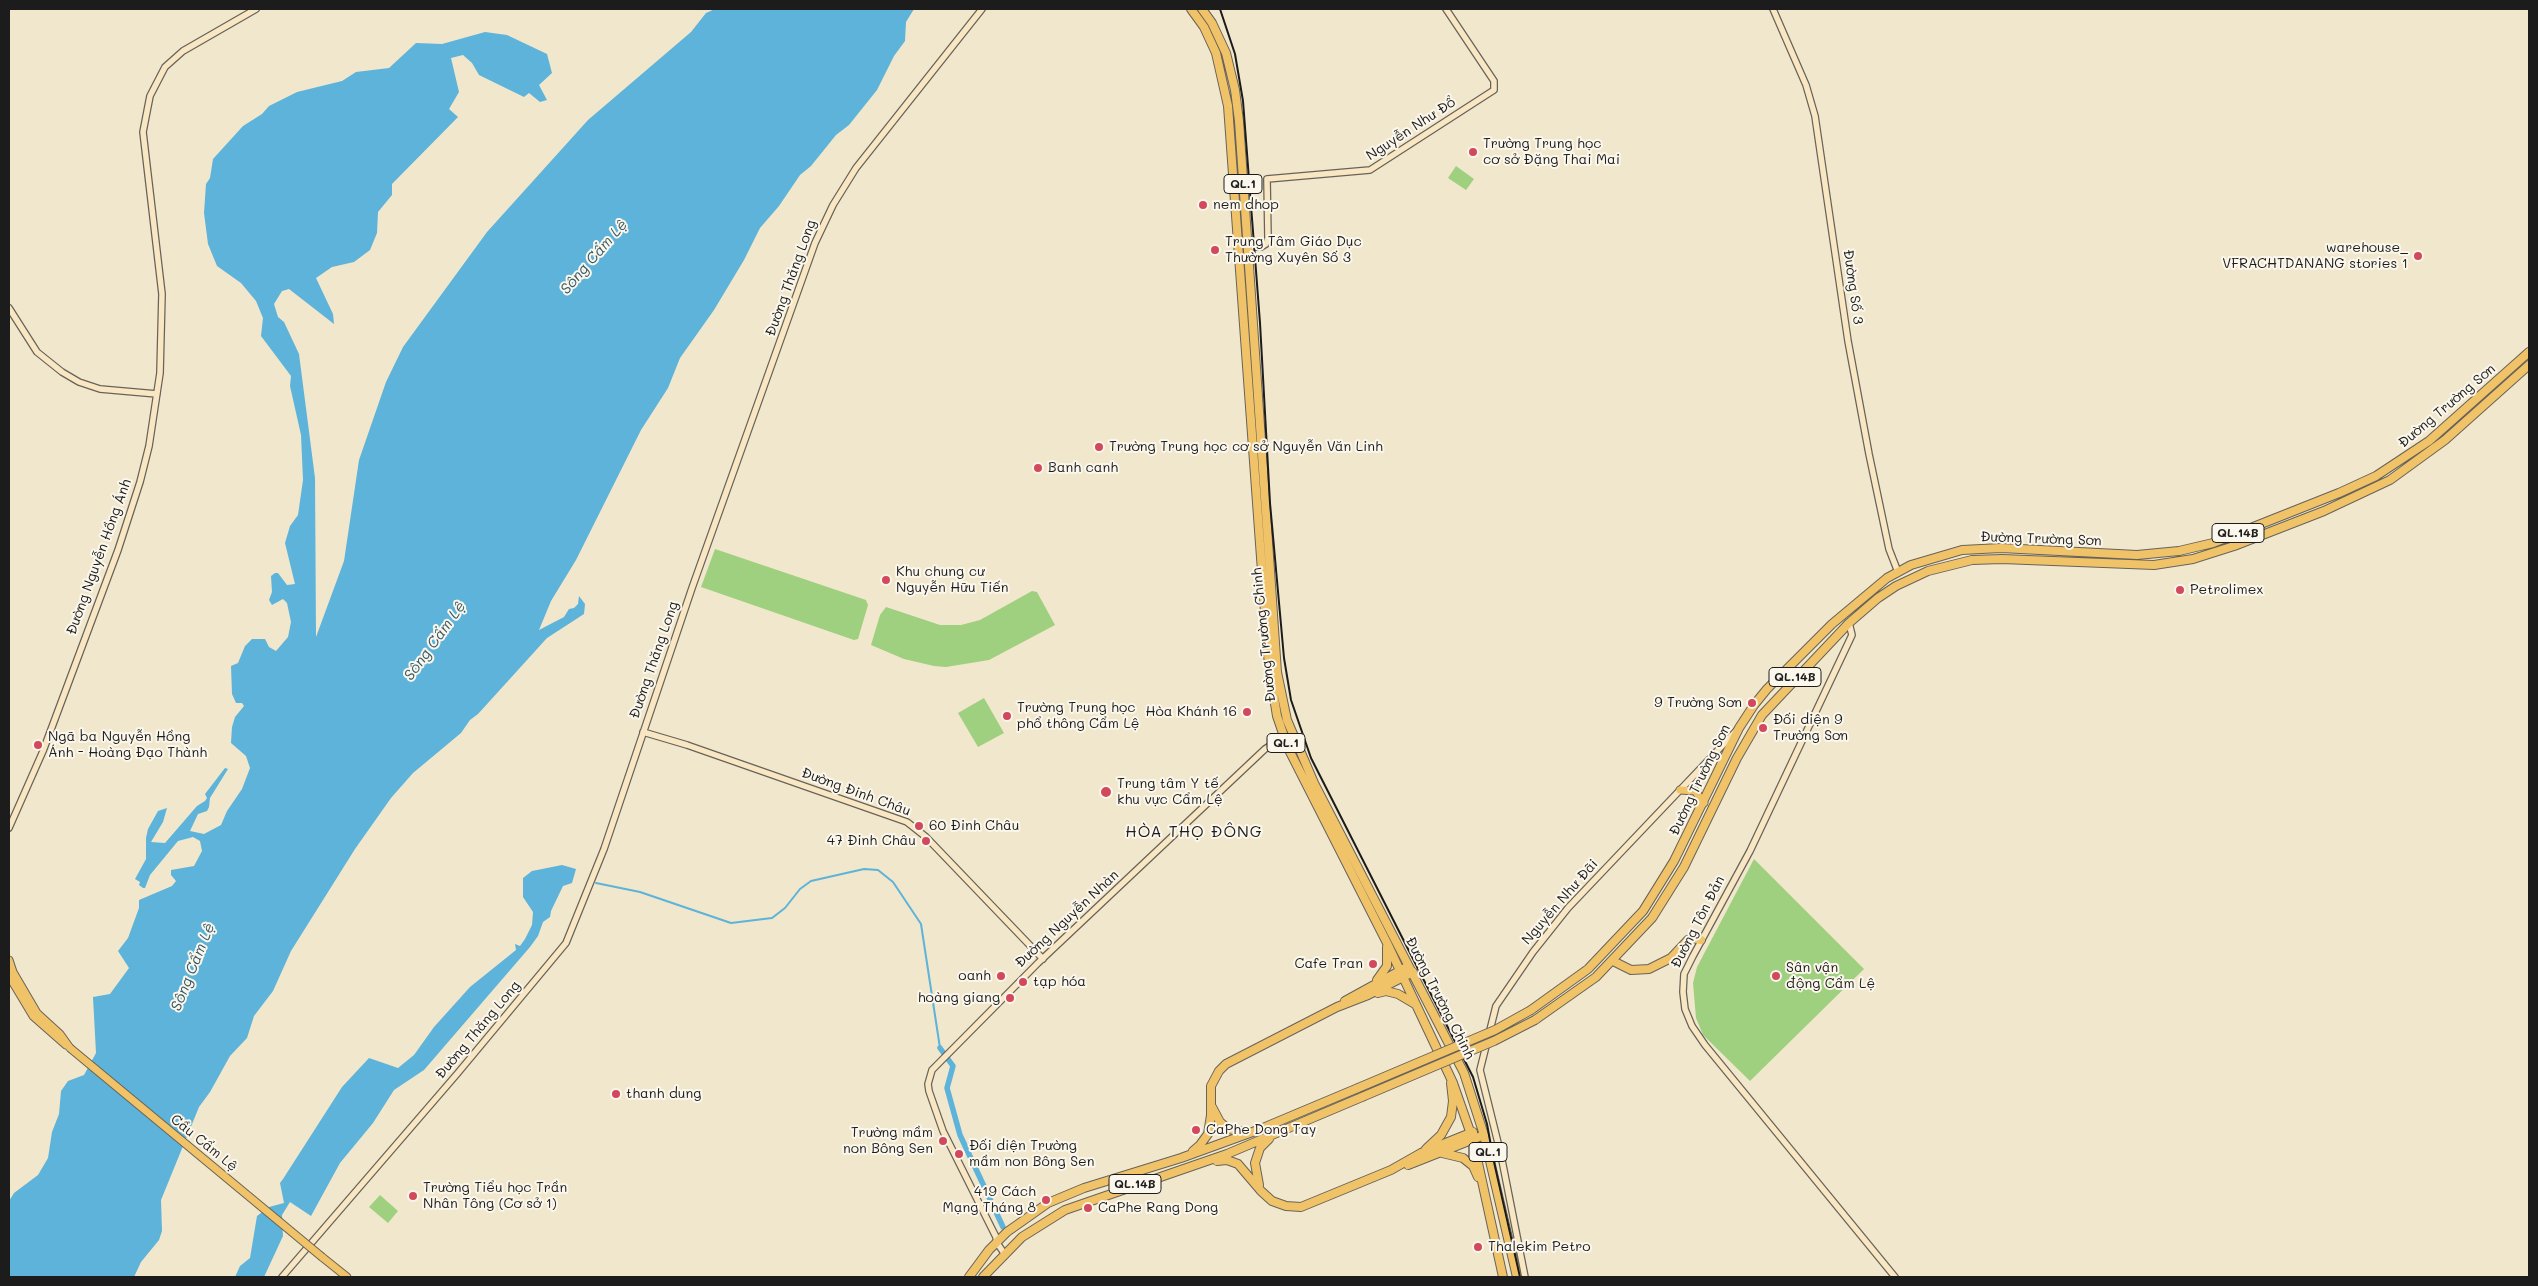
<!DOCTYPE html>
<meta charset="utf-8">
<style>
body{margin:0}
#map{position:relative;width:2538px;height:1286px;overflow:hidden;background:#f1e7cc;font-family:Mali,sans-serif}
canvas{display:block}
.frame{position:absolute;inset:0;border:10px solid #1c1c1c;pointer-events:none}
</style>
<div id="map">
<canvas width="2538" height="1286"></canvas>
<div class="frame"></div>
</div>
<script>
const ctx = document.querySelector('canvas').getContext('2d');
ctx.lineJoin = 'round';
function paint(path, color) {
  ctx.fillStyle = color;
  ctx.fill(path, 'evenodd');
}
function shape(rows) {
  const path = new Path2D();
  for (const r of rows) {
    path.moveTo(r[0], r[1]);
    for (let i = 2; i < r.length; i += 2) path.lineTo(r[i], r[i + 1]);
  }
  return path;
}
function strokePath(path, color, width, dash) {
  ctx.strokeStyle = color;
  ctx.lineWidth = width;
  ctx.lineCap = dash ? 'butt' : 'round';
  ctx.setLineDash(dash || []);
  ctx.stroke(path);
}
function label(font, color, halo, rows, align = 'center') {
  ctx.font = font + ' Mali,sans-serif';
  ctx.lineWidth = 4;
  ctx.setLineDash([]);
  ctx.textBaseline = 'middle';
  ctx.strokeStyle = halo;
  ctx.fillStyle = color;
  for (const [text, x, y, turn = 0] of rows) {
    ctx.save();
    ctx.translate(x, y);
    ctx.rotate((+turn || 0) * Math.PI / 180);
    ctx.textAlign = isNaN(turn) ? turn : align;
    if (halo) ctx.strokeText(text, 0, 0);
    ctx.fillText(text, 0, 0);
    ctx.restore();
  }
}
paint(shape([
 [1456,166,1474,179,1466,190,1448,178],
 [715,549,866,600,868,605,858,639,854,640,701,587],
 [1032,591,1037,592,1055,625,989,660,946,667,934,666,904,659,871,645,880,615,886,607,940,625,961,625,980,620],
 [984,698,1004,733,978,747,958,713],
 [1754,859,1864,969,1750,1081,1703,1035,1696,1018,1693,983,1697,967],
 [380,1195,398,1211,388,1223,369,1207]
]), '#9fd07f');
paint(shape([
 [715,9,914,9,906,22,905,41,894,56,877,90,849,125,836,135,811,166,800,175,779,206,760,228,744,260,714,310,680,358,668,388,641,430,576,560,551,601,539,630,564,617,569,609,574,608,578,604,579,596,585,604,584,614,547,638,478,714,470,720,461,733,413,773,391,798,355,849,291,951,273,991,254,1016,247,1038,230,1056,210,1092,199,1107,161,1200,162,1231,159,1240,141,1262,134,1277,9,1277,9,1201,14,1193,38,1175,48,1158,52,1132,59,1114,61,1091,68,1081,84,1075,96,1053,93,997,110,994,129,968,118,951,128,938,139,908,139,900,172,886,176,881,171,875,171,870,194,866,202,851,200,841,193,837,178,841,150,875,145,888,143,888,139,885,140,882,135,879,146,859,146,838,148,829,158,811,167,808,163,822,151,842,165,843,197,806,205,801,207,798,205,794,225,768,228,769,210,798,209,807,207,811,198,814,190,831,204,834,221,825,227,811,242,789,250,768,246,756,231,743,232,727,235,717,244,706,242,703,236,703,232,694,231,666,238,663,245,646,252,639,265,639,269,647,276,651,288,637,291,622,287,603,283,599,272,605,269,600,272,592,271,576,275,573,278,573,287,585,295,584,285,543,290,526,298,515,303,480,301,435,290,386,291,376,261,336,263,318,256,301,241,283,217,266,208,244,204,213,206,184,210,178,213,159,243,126,262,114,269,106,297,92,342,81,356,72,389,68,416,43,442,44,485,32,507,35,547,54,552,73,539,85,547,100,540,102,529,93,524,97,479,75,472,63,463,55,451,58,459,92,449,109,458,117,392,184,392,195,378,212,377,233,370,250,354,262,332,267,316,278,333,314,334,324,289,289,282,291,274,304,278,317,284,322,299,354,315,478,316,637,344,561,359,460,386,382,403,347,487,232,588,120,691,32,706,13],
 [562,865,576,869,572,883,563,886,551,911,550,917,543,922,538,936,530,947,424,1070,394,1090,373,1123,340,1163,311,1216,290,1202,282,1215,283,1236,264,1277,235,1277,240,1266,250,1258,257,1216,269,1207,284,1203,280,1183,283,1179,342,1087,369,1058,398,1068,414,1055,434,1027,470,987,516,950,515,944,520,946,525,939,532,925,533,912,523,897,523,878,532,871]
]), '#5db3d9');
strokePath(shape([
 [596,883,640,892,731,923,772,918,785,908,800,889,811,881,864,869,878,870,893,882,921,924,940,1048]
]), '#5db3d9', 2);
strokePath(shape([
 [940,1048,953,1066,947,1088,960,1135,1003,1227]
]), '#5db3d9', 5.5);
const secondary = shape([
 [1773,9,1806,85,1815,116,1848,341,1869,454,1889,549,1898,572],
 [1247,247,1261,247,1266,244,1268,238,1267,179,1370,170,1494,90,1494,81,1446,9],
 [9,308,37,352,62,372,79,382,100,389,157,394],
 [1849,623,1852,635,1750,851,1693,956,1684,974,1683,992,1685,1009,1692,1026,1705,1045,1895,1277],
 [643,732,687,745,907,822,926,837,1043,959],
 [9,828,43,751,118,550,140,482,149,446,160,373,162,294,143,132,150,96,165,67,183,51,256,9],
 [1004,1253,997,1243,996,1237,943,1131,929,1091,928,1084,932,1070,1038,963,1265,749,1284,737],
 [282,1277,457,1074,566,943,604,849,692,588,815,243,833,205,856,168,982,9],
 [1525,1277,1501,1155,1480,1070,1496,1006,1533,952,1568,908,1738,729]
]);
const primary = shape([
 [1680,790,1695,791,1704,803],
 [9,960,13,972,37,1013,60,1034,70,1048],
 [9,976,33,1016,66,1045],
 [322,1257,347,1277]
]);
const highway = shape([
 [1191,9,1204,27,1216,53,1228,106,1269,667,1277,716,1288,748,1387,943,1453,1083,1473,1140,1503,1277],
 [1202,9,1212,23,1226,53,1235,90,1239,121,1277,672,1287,720,1314,783,1464,1073,1484,1135,1517,1277],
 [1613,961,1631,970,1649,969,1671,958,1688,940,1693,938,1701,940],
 [1377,980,1387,966,1387,947],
 [1378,993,1386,991,1398,994,1415,1004],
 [1345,1001,1405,968],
 [1531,1010,1588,969,1643,911,1674,861,1739,728,1754,705,1767,689,1832,624,1887,578,1911,565,1962,550,2001,548,2137,555,2179,551,2213,543,2339,493,2376,476,2429,441,2529,352],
 [1535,1020,1596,977,1652,918,1684,867,1737,758,1762,715,1849,623,1878,598,1896,586,1928,571,1972,560,2002,559,2154,565,2193,559,2234,546,2324,511,2390,480,2445,440,2529,365],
 [1212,1107,1220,1122,1228,1129,1246,1132],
 [1426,1149,1441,1135,1451,1117,1453,1101,1451,1083],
 [1193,1151,1200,1145,1208,1134,1211,1115,1211,1086,1219,1071,1226,1064,1337,1007,1368,995,1413,972],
 [1442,1153,1463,1158,1473,1166,1478,1177],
 [1217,1161,1227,1160,1238,1164,1261,1191,1272,1201,1286,1206,1301,1207,1391,1170,1421,1153,1473,1132],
 [1408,1165,1484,1135],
 [1259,1185,1255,1163,1260,1148,1269,1139],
 [969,1277,989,1250,1007,1232,1048,1203,1084,1188,1181,1158,1258,1130,1358,1088],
 [983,1277,1022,1237,1065,1210,1227,1154,1362,1097]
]);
strokePath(secondary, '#67635a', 8);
strokePath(primary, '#67635a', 9);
strokePath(highway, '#67635a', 10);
strokePath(secondary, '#f9e7c3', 5.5);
strokePath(primary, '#f1c369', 7);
strokePath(highway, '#f1c369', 8);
strokePath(shape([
 [1220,9,1235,54,1243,101,1260,323,1270,503,1284,658,1291,700,1311,758,1473,1077,1487,1124,1494,1162,1520,1277]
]), '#1c1c1c', 2);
const primaryBridge = shape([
 [70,1048,322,1257]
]);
const highwayBridge = shape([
 [1358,1088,1495,1030,1531,1010],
 [1362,1097,1494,1041,1535,1020]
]);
strokePath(primaryBridge, '#67635a', 9, []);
strokePath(highwayBridge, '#67635a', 10, []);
strokePath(primaryBridge, '#f1c369', 7);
strokePath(highwayBridge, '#f1c369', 8);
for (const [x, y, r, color] of [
 [1473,152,5,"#d1495b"],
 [1203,205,5,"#d1495b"],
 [1215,250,5,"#d1495b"],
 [2418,256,5,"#d1495b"],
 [1099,447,5,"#d1495b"],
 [1038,468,5,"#d1495b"],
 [886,580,5,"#d1495b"],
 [2180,590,5,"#d1495b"],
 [1752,703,5,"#d1495b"],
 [1247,712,5,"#d1495b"],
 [1007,716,5,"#d1495b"],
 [1763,728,5,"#d1495b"],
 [38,745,5,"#d1495b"],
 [1106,792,6,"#d1495b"],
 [919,826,5,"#d1495b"],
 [926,841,5,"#d1495b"],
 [1373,964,5,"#d1495b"],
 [1001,976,5,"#d1495b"],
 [1776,976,5,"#d1495b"],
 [1023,982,5,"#d1495b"],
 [1010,998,5,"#d1495b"],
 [616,1094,5,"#d1495b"],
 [1196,1130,5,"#d1495b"],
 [943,1141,5,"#d1495b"],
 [959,1154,5,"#d1495b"],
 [413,1196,5,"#d1495b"],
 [1046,1200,5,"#d1495b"],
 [1088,1208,5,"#d1495b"],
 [1478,1247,5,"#d1495b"]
]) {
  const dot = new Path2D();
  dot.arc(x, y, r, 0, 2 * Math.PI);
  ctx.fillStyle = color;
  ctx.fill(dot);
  strokePath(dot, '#fbf7ec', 2);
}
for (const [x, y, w] of [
 [1243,184,38],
 [2238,533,52],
 [1795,677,52],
 [1286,743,38],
 [1488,1152,38],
 [1135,1184,52]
]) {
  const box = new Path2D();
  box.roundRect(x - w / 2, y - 9.5, w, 19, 4);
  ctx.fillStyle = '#fbf7ec';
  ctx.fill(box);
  strokePath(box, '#1c1c1c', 1);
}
label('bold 12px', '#1c1c1c', null, [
 ["QL.1",1243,184],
 ["QL.14B",2238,533],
 ["QL.14B",1795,677],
 ["QL.1",1286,743],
 ["QL.1",1488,1152],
 ["QL.14B",1135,1184]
]);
label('14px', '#1c1c1c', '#fbf7ec', [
 ["Nguyễn Như Đổ",1411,129,-33],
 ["Đường Thăng Long",791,278,-70],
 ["Đường Số 3",1853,287,82],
 ["Đường Trường Sơn",2447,406,-40],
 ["Đường Trường Sơn",2041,539,2],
 ["Đường Nguyễn Hồng Ánh",99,557,-70],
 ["Đường Trường Chinh",1264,635,-96],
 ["Đường Thăng Long",654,660,-71],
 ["Đường Trường Sơn",1700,780,-64],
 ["Đường Đinh Châu",856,792,20],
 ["Nguyễn Như Đãi",1560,902,-49],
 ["Đường Nguyễn Nhàn",1067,919,-43],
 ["Đường Tôn Đản",1698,922,-63],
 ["Đường Trường Chinh",1440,998,63],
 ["Đường Thăng Long",478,1030,-50],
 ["Cầu Cẩm Lệ",204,1143,39]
]);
label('14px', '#1c1c1c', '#fbf7ec', [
 ["Trường Trung học",1483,144],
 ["cơ sở Đặng Thai Mai",1483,160],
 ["nem dhop",1213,205],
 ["Trung Tâm Giáo Dục",1225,242],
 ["Thường Xuyên Số 3",1225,258],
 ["warehouse_",2408,248,"right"],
 ["VFRACHTDANANG stories 1",2408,264,"right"],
 ["Trường Trung học cơ sở Nguyễn Văn Linh",1109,447],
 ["Banh canh",1048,468],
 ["Khu chung cư",896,572],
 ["Nguyễn Hữu Tiến",896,588],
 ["Petrolimex",2190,590],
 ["9 Trường Sơn",1742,703,"right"],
 ["Trường Trung học",1017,708],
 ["phổ thông Cẩm Lệ",1017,724],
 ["Hòa Khánh 16",1237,712,"right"],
 ["Đối diện 9",1773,720],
 ["Trường Sơn",1773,736],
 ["Ngã ba Nguyễn Hồng",48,737],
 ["Ánh - Hoàng Đạo Thành",48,753],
 ["Trung tâm Y tế",1117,784],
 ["khu vực Cẩm Lệ",1117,800],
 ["60 Đinh Châu",929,826],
 ["47 Đinh Châu",916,841,"right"],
 ["Cafe Tran",1363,964,"right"],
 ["Sân vận",1786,968],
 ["động Cẩm Lệ",1786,984],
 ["oanh",991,976,"right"],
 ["tạp hóa",1033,982],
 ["hoàng giang",1000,998,"right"],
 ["thanh dung",626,1094],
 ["CaPhe Dong Tay",1206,1130],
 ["Trường mầm",933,1133,"right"],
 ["non Bông Sen",933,1149,"right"],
 ["Đối diện Trường",969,1146],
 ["mầm non Bông Sen",969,1162],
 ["Trường Tiểu học Trần",423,1188],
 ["Nhân Tông (Cơ sở 1)",423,1204],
 ["419 Cách",1036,1192,"right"],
 ["Mạng Tháng 8",1036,1208,"right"],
 ["CaPhe Rang Dong",1098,1208],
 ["Thalekim Petro",1488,1247]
], 'left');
label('italic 15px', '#365868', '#fbf7ec', [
 ["Sông Cẩm Lệ",594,257,-49],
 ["Sông Cẩm Lệ",435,641,-54],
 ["Sông Cẩm Lệ",193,967,-68]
]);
ctx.letterSpacing = '1px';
label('16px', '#1c1c1c', '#fbf7ec', [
 ["HÒA THỌ ĐÔNG",1194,832]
]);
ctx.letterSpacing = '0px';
</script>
